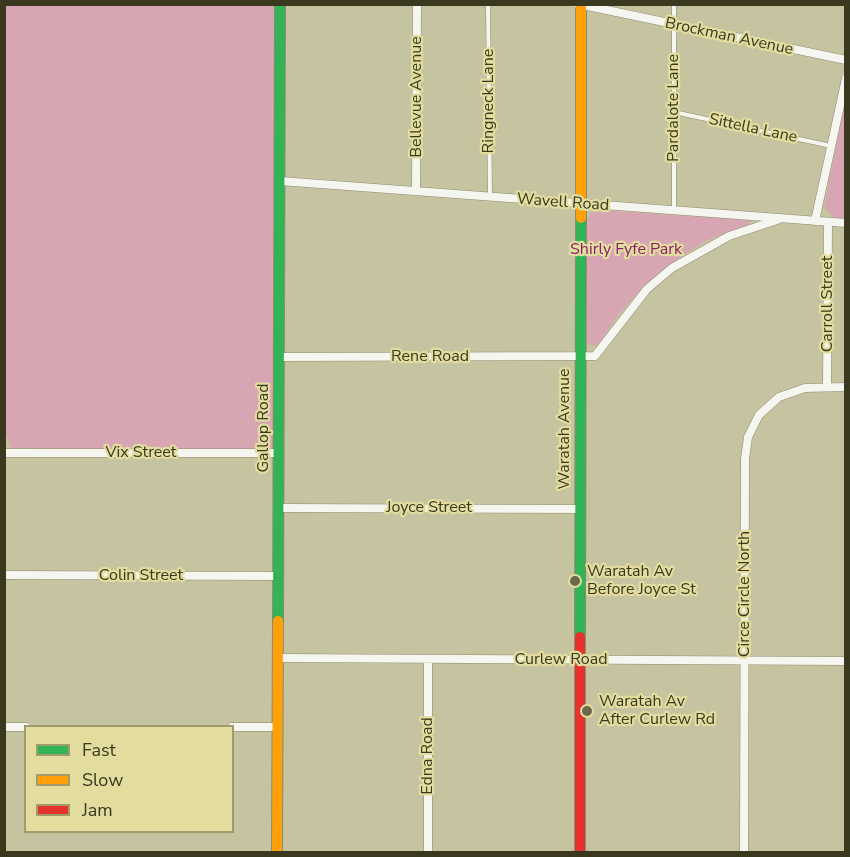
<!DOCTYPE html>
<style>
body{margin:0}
#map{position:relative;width:850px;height:857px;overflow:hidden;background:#c6c3a0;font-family:"Nunito Sans",sans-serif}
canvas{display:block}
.frame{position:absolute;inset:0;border:6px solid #3a381f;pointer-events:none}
.legend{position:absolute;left:24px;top:725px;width:210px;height:108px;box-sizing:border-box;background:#e2dd9e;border:2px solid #9f9b6b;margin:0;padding:8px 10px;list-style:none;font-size:18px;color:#3a381f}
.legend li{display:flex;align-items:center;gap:12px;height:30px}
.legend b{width:30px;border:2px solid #9f9b6b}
</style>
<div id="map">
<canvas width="850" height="857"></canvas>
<div class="frame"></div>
<ul class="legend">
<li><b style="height:8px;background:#30b455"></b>Fast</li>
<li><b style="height:8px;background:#ff9f0a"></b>Slow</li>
<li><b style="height:8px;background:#e5322d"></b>Jam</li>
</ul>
</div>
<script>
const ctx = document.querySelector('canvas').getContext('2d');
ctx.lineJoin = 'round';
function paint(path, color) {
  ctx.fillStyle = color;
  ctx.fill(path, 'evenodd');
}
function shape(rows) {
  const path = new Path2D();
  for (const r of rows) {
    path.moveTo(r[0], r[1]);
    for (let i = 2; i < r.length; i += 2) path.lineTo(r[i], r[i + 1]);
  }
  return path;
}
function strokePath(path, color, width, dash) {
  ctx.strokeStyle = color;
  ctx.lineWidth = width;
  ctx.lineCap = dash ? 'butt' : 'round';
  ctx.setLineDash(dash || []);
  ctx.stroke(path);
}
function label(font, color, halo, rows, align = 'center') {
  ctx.font = font + ' "Nunito Sans",sans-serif';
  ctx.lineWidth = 4.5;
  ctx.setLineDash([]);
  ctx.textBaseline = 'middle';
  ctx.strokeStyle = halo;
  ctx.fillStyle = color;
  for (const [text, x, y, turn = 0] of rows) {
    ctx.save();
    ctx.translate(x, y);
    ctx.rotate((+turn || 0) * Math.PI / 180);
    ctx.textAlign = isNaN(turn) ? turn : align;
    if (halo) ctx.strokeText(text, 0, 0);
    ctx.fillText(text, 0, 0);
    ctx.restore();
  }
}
paint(shape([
 [5,5,278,5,277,451,11,448,5,432],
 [845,100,846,219,845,219,834,218,824,207],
 [599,210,750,220,750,224,705,241,673,262,644,286,618,315,599,344,593,346,587,343,587,220,591,213]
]), '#d8a6b2');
const lane = shape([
 [488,4,490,197],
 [674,4,674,210],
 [674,112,831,146]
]);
const street = shape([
 [578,4,846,60],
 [280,181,846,223],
 [416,190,417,4],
 [815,221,846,78],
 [279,357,595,356,647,289,672,268,729,236,777,220],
 [827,386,828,222],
 [4,453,278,453],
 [278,508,581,509],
 [4,575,278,576],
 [277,658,846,661],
 [428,659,428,852],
 [4,727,26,727],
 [232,727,277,727],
 [744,852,745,459,748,437,759,415,779,397,805,388,846,387]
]);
const fast = shape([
 [278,621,280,4],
 [580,637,581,218]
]);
const slow = shape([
 [581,218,581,4],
 [277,852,278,621]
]);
const jam = shape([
 [580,852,580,637]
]);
strokePath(lane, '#8d8b6f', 5);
strokePath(street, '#8d8b6f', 9);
strokePath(fast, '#8d8b6f', 12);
strokePath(slow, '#8d8b6f', 12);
strokePath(jam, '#8d8b6f', 12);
strokePath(lane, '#f6f6f1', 4);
strokePath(street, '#f6f6f1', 8);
strokePath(fast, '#30b455', 10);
strokePath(slow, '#ff9f0a', 10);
strokePath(jam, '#e5322d', 10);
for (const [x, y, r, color] of [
 [575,581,6,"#6b694c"],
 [587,711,6,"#6b694c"]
]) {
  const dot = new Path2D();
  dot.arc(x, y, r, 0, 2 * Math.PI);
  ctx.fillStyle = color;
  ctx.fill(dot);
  strokePath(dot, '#e2dd9e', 2);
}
label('16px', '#3a381f', '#e2dd9e', [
 ["Brockman Avenue",729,37,12],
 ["Bellevue Avenue",417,97,-90],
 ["Ringneck Lane",489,101,-90],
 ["Pardalote Lane",674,108,-90],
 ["Sittella Lane",753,129,12],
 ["Wavell Road",563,203,4],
 ["Carroll Street",828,304,-90],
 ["Rene Road",430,357],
 ["Gallop Road",264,428,-90],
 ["Waratah Avenue",565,429,-90],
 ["Vix Street",141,453],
 ["Joyce Street",429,508],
 ["Colin Street",141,576],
 ["Circe Circle North",745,594,-90],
 ["Curlew Road",561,660],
 ["Edna Road",428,756,-90]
]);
label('16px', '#8b1d68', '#e2dd9e', [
 ["Shirly Fyfe Park",626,250]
]);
label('16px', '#3a381f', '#e2dd9e', [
 ["Waratah Av",587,572],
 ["Before Joyce St",587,590],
 ["Waratah Av",599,702],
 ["After Curlew Rd",599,720]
], 'left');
</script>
